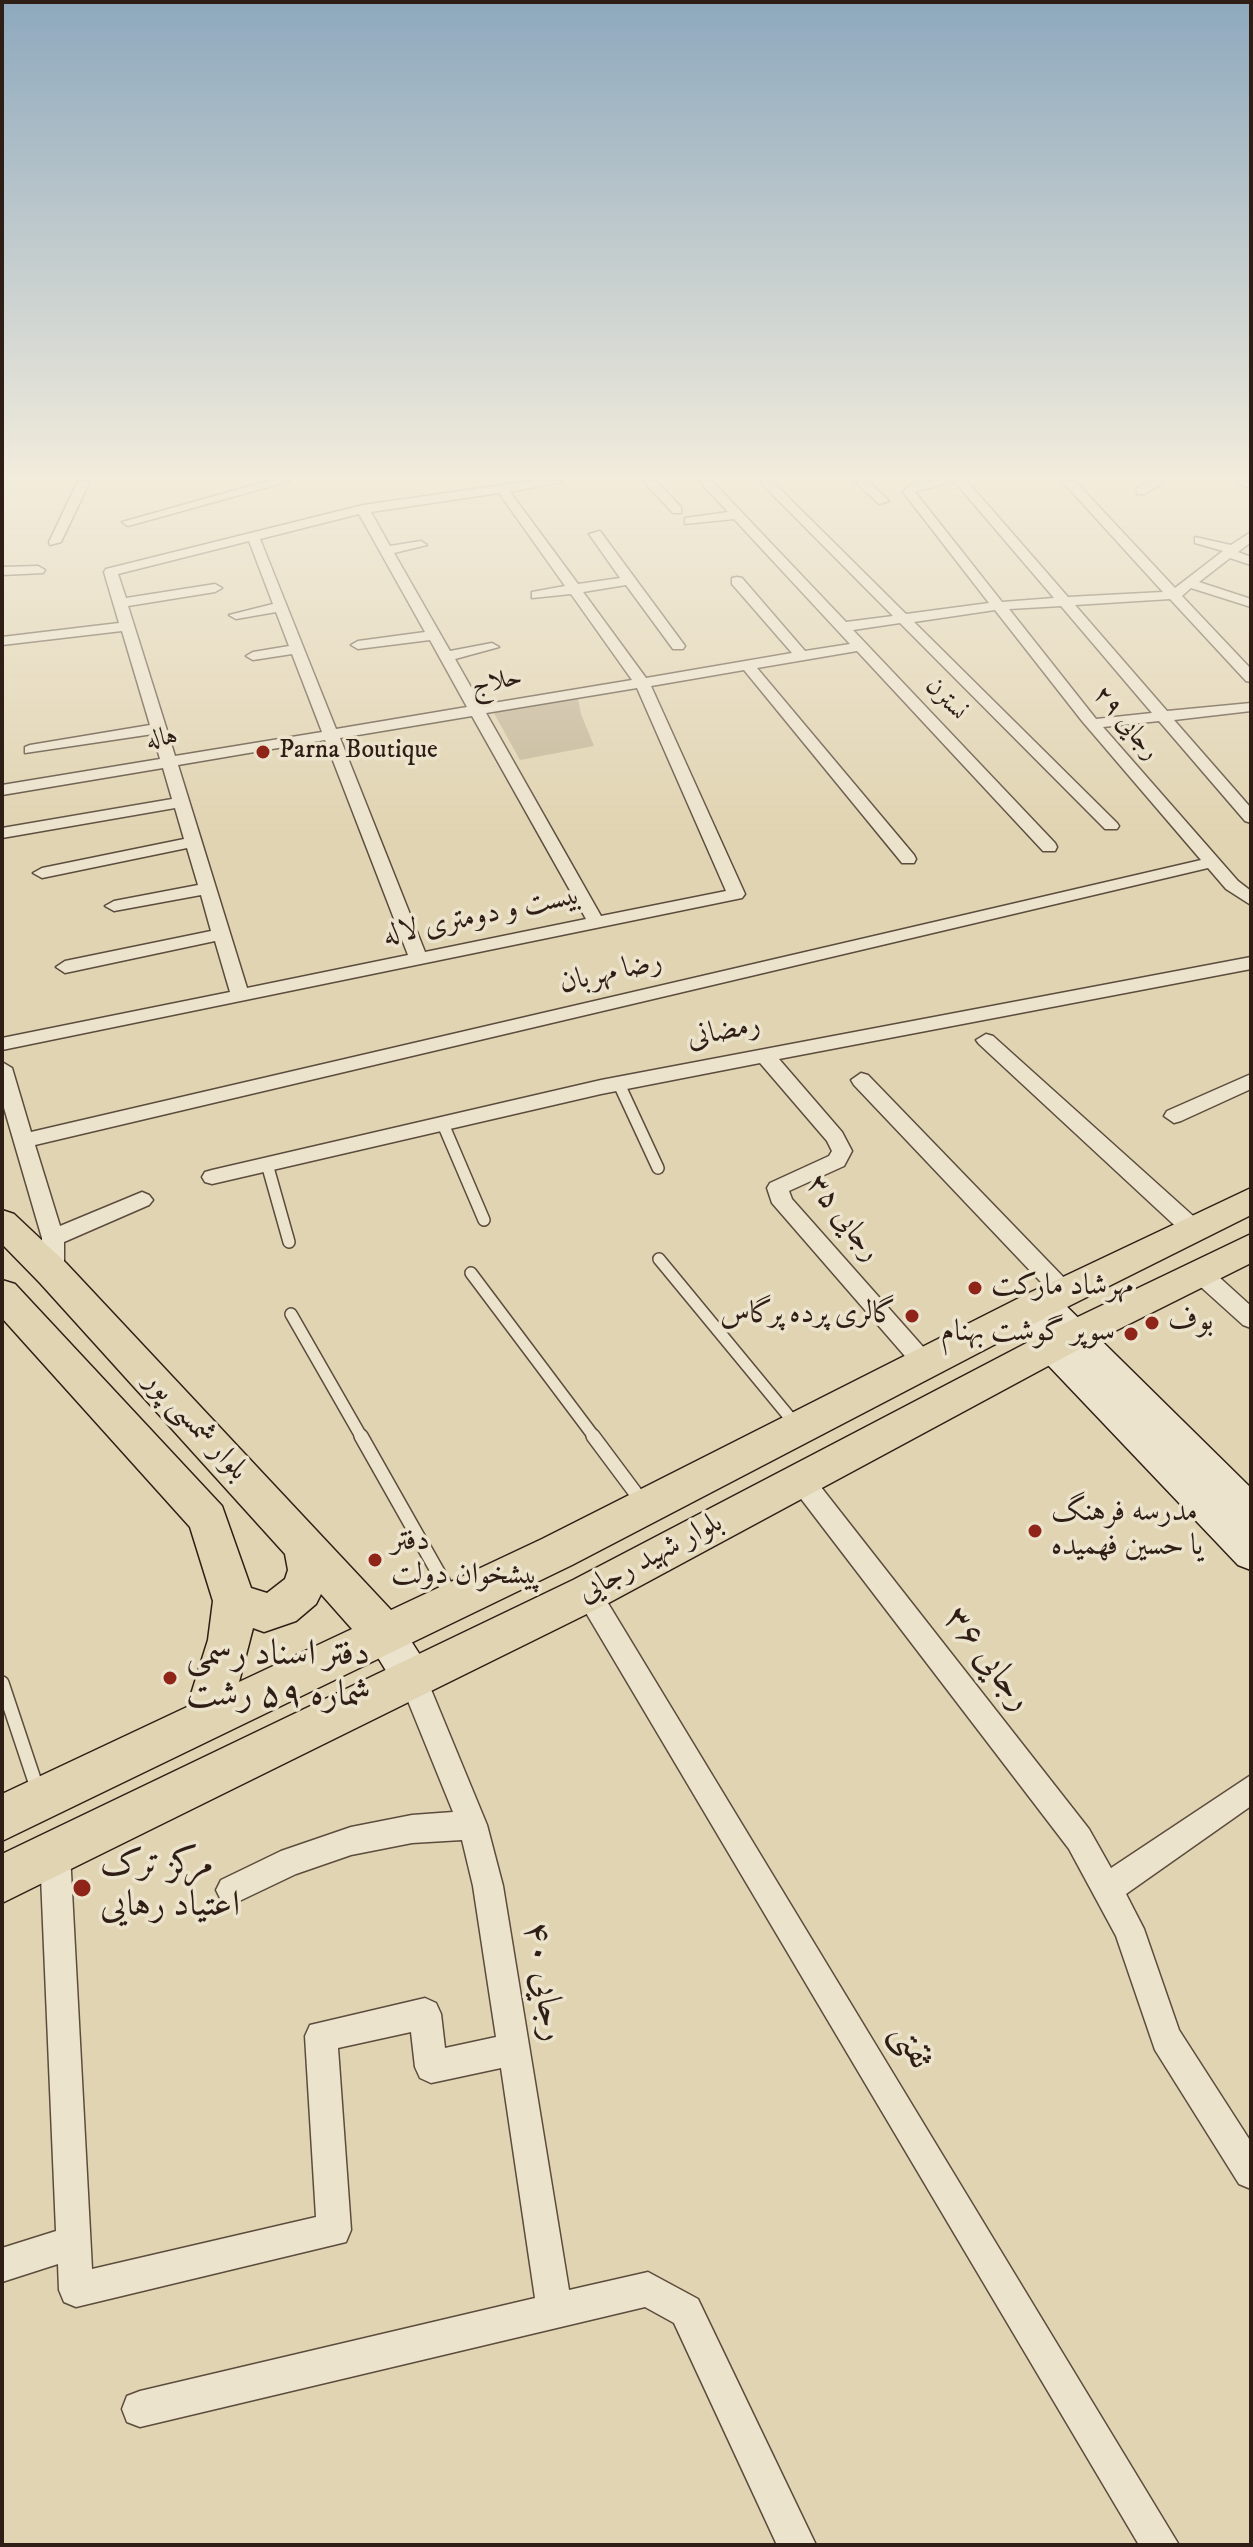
<!DOCTYPE html>
<meta charset="utf-8">
<style>
body{margin:0}
#map{position:relative;width:1253px;height:2547px;overflow:hidden;background:#e1d4b2;font-family:"IM FELL DW Pica",serif}
canvas{display:block}
.frame{position:absolute;inset:0;border:4px solid #2f1e16;pointer-events:none}
</style>
<div id="map">
<canvas width="1253" height="2547"></canvas>
<div class="frame"></div>
</div>
<script>
const ctx = document.querySelector('canvas').getContext('2d');
ctx.lineJoin = 'round';
function paint(path, color) {
  ctx.fillStyle = color;
  ctx.fill(path, 'evenodd');
}
function shape(rows) {
  const path = new Path2D();
  for (const r of rows) {
    path.moveTo(r[0], r[1]);
    for (let i = 2; i < r.length; i += 2) path.lineTo(r[i], r[i + 1]);
  }
  return path;
}
function strokePath(path, color, width, dash) {
  ctx.strokeStyle = color;
  ctx.lineWidth = width;
  ctx.lineCap = dash ? 'butt' : 'round';
  ctx.setLineDash(dash || []);
  ctx.stroke(path);
}
function label(font, color, halo, rows, align = 'center') {
  ctx.font = font + ' "IM FELL DW Pica",Amiri,serif';
  ctx.lineWidth = 7;
  ctx.setLineDash([]);
  ctx.textBaseline = 'middle';
  ctx.strokeStyle = halo;
  ctx.fillStyle = color;
  for (const [text, x, y, turn = 0] of rows) {
    ctx.save();
    ctx.translate(x, y);
    ctx.rotate((+turn || 0) * Math.PI / 180);
    ctx.textAlign = isNaN(turn) ? turn : align;
    if (halo) ctx.strokeText(text, 0, 0);
    ctx.fillText(text, 0, 0);
    ctx.restore();
  }
}
paint(shape([
 [577,694,581,714,594,746,520,760,491,708]
]), '#c3b597');
const laneFar1 = shape([
 [619,1084,658,1168],
 [443,1124,484,1220],
 [267,1164,289,1242],
 [659,1259,796,1425],
 [471,1273,595,1438],
 [291,1314,362,1438]
]);
const lane = shape([
 [361,1436,452,1597],
 [593,1436,643,1503],
 [2,1683,38,1791]
]);
const street = shape([
 [78,481,90,481,61,542,50,545,49,542,78,481],
 [268,481,290,481,128,526,122,522,268,481],
 [530,481,564,481,510,492,578,584,620,578,589,534,600,531,685,646,683,649,673,649,626,585,583,592,646,678,792,653,732,584,732,578,737,577,742,578,805,651,850,644,734,519,685,524,685,518,728,512,699,481,712,481,846,622,893,616,759,481,772,481,906,614,989,603,903,492,914,482,954,481,915,492,1002,602,1054,598,954,481,967,481,1068,597,1163,592,1062,481,1075,481,1175,588,1223,551,1195,543,1195,537,1231,545,1251,532,1251,542,1238,552,1251,557,1251,565,1230,558,1199,582,1251,599,1251,607,1191,588,1182,596,1251,669,1251,682,1246,681,1170,599,1075,605,1167,711,1251,703,1251,711,1174,720,1251,808,1251,823,1245,821,1159,721,1103,727,1238,881,1251,891,1251,905,1226,889,1208,868,35,1145,60,1226,142,1192,149,1195,153,1200,149,1205,64,1242,64,1273,61,1279,53,1281,45,1279,42,1273,42,1238,2,1101,2,1062,12,1068,31,1132,1201,860,1082,721,995,610,914,622,1117,823,1119,826,1117,829,1105,829,900,623,853,630,1055,843,1057,847,1055,851,1043,851,857,651,757,668,914,855,916,859,914,863,902,863,744,670,651,686,745,894,742,898,2,1050,2,1038,230,992,215,941,65,973,56,967,65,961,211,931,201,895,114,911,105,906,114,901,198,885,187,848,42,878,33,873,42,868,184,839,175,808,2,838,2,828,172,799,163,768,2,795,2,785,160,759,153,734,25,753,25,747,30,745,150,725,122,631,2,645,2,637,119,623,104,572,106,569,363,505,530,481],
 [499,493,565,586,532,592,532,598,571,594,632,680,481,705,455,659,499,647,492,643,450,651,394,553,427,545,421,541,390,546,371,512,499,493],
 [359,514,425,632,358,641,351,645,358,649,430,640,467,707,336,729,260,539,359,514],
 [249,541,273,604,229,615,236,619,276,612,289,646,253,652,246,656,253,660,292,654,322,732,175,756,128,606,215,592,222,588,215,584,126,598,118,574,249,541],
 [1061,606,1152,713,1096,719,1009,609,1061,606],
 [637,688,726,891,601,916,486,713,637,688],
 [472,716,586,919,425,952,340,738,472,716],
 [325,740,408,955,247,988,178,765,325,740],
 [643,481,656,481,681,507,681,513,673,513,643,481],
 [854,481,868,481,889,501,879,504,854,481],
 [1149,481,1165,481,1145,494,1137,494,1137,488,1149,481],
 [1236,481,1251,481,1251,488,1238,484,1236,481],
 [38,566,45,570,43,573,2,575,2,567,38,566],
 [1251,957,1251,969,779,1059,842,1132,852,1151,844,1166,789,1191,792,1199,933,1358,937,1364,933,1370,925,1373,917,1370,772,1203,767,1188,770,1183,829,1156,832,1151,827,1141,760,1063,601,1094,212,1184,205,1182,202,1177,205,1172,212,1170,601,1080,1251,957],
 [986,1034,993,1036,1201,1223,1204,1229,1201,1235,1185,1235,979,1044,976,1040,986,1034],
 [861,1073,868,1075,1072,1286,1075,1292,1072,1298,1064,1300,1056,1298,854,1085,851,1080,861,1073],
 [1251,1074,1251,1089,1181,1121,1174,1123,1164,1116,1167,1111,1251,1074],
 [1200,1265,1208,1267,1251,1306,1251,1328,1243,1325,1192,1279,1189,1273,1192,1267,1200,1265],
 [801,1470,810,1473,1089,1829,1111,1868,1251,1775,1251,1806,1126,1894,1144,1929,1179,2030,1251,2142,1251,2189,1239,2184,1155,2050,1116,1936,1069,1849,792,1487,789,1480,792,1473,801,1470],
 [588,1581,597,1585,1179,2545,1139,2545,579,1601,575,1593,579,1585,588,1581],
 [413,1666,423,1670,487,1825,503,1886,569,2290,648,2272,698,2299,816,2545,777,2545,674,2323,645,2307,140,2427,127,2422,122,2409,127,2396,140,2391,535,2298,501,2068,431,2083,420,2078,415,2067,411,2032,338,2048,351,2230,346,2242,76,2307,64,2302,59,2290,58,2264,2,2282,2,2248,56,2231,40,1853,45,1843,55,1838,65,1843,70,1853,92,2269,316,2217,305,2036,310,2025,425,1998,436,2003,441,2014,445,2048,496,2037,473,1886,462,1840,412,1843,351,1855,296,1874,231,1905,221,1900,216,1890,221,1880,281,1851,351,1827,412,1815,453,1812,399,1679,403,1670,413,1666]
]);
const secondary = shape([
 [1042,1291,1054,1294,1251,1488,1251,1528,1249,1527,1251,1570,1238,1565,1009,1324,1005,1315,1009,1306,1026,1304,1030,1294,1042,1291],
 [385,1617,399,1622,427,1666,433,1679,427,1692,413,1697,399,1692,371,1646,366,1634,371,1622,385,1617]
]);
const primary = shape([
 [1251,1188,1251,1215,1055,1313,572,1565,2,1841,2,1794,187,1707,208,1640,213,1601,190,1527,2,1318,2,1280,15,1284,222,1506,251,1588,267,1593,285,1579,288,1570,285,1554,40,1283,2,1244,2,1210,14,1214,66,1263,391,1610,542,1539,1029,1293,1251,1188],
 [321,1594,352,1629,239,1682,253,1628,264,1632,296,1621,316,1604,321,1594],
 [1251,1234,1251,1263,1087,1345,603,1606,2,1903,2,1854,573,1580,1061,1325,1251,1234]
]);
strokePath(laneFar1, '#5c4c3d', 14);
strokePath(lane, '#5c4c3d', 16);
strokePath(street, '#5c4c3d', 3);
strokePath(secondary, '#2f1e16', 3);
strokePath(primary, '#2f1e16', 3);
strokePath(laneFar1, '#ece3cd', 11);
strokePath(lane, '#ece3cd', 13);
paint(street, '#ece3cd');
paint(secondary, '#ece3cd');
paint(primary, '#e1d4b2');
const sky = ctx.createLinearGradient(0, 0, 0, 838);
sky.addColorStop(0, '#8da8bd');
sky.addColorStop(0.57, '#f2ecdc');
sky.addColorStop(1, '#f2ecdc00');
ctx.fillStyle = sky;
ctx.fillRect(0, 0, 1253, 838);
for (const [x, y, r, color] of [
 [263,752,8,"#8f2418"],
 [975,1288,8,"#8f2418"],
 [912,1316,8,"#8f2418"],
 [1152,1323,8,"#8f2418"],
 [1131,1334,8,"#8f2418"],
 [1035,1531,8,"#8f2418"],
 [375,1560,8,"#8f2418"],
 [170,1678,8,"#8f2418"],
 [82,1888,10,"#8f2418"]
]) {
  const dot = new Path2D();
  dot.arc(x, y, r, 0, 2 * Math.PI);
  ctx.fillStyle = color;
  ctx.fill(dot);
  strokePath(dot, '#ece3cd', 3);
}
label('26px', '#2f1e16', '#ece3cd', [
 ["حلاج",497,683,-10],
 ["نسترن",945,700,47],
 ["رجایی ۲۹",1125,724,50],
 ["هاله",162,740,-10]
]);
label('26px', '#2f1e16', '#ece3cd', [
 ["Parna Boutique",279,752]
], 'left');
label('30px', '#2f1e16', '#ece3cd', [
 ["بیست و دومتری لاله",482,917,-12],
 ["رضا مهربان",611,974,-13],
 ["رمضانی",724,1033,-11],
 ["رجایی ۳۵",842,1219,52],
 ["بلوار شمسی پور",195,1427,47],
 ["بلوار شهید رجایی",651,1559,-28]
]);
label('30px', '#2f1e16', '#ece3cd', [
 ["مهرشاد مارکت",991,1288],
 ["گالری پرده پرگاس",896,1316,"right"],
 ["بوف",1168,1323],
 ["سوپر گوشت بهنام",1115,1334,"right"],
 ["مدرسه فرهنگ",1051,1514],
 ["یا حسین فهمیده",1051,1548],
 ["دفتر",391,1543],
 ["پیشخوان دولت",391,1577]
], 'left');
label('36px', '#2f1e16', '#ece3cd', [
 ["دفتر اسناد رسمی",186,1657],
 ["شماره ۵۹ رشت",186,1698],
 ["مرکز ترک",100,1867],
 ["اعتیاد رهایی",100,1908]
], 'left');
label('36px', '#2f1e16', '#ece3cd', [
 ["رجایی ۳۶",986,1660,52],
 ["رجایی ۴۰",542,1982,81],
 ["ثقتی",910,2047,59]
]);
</script>
